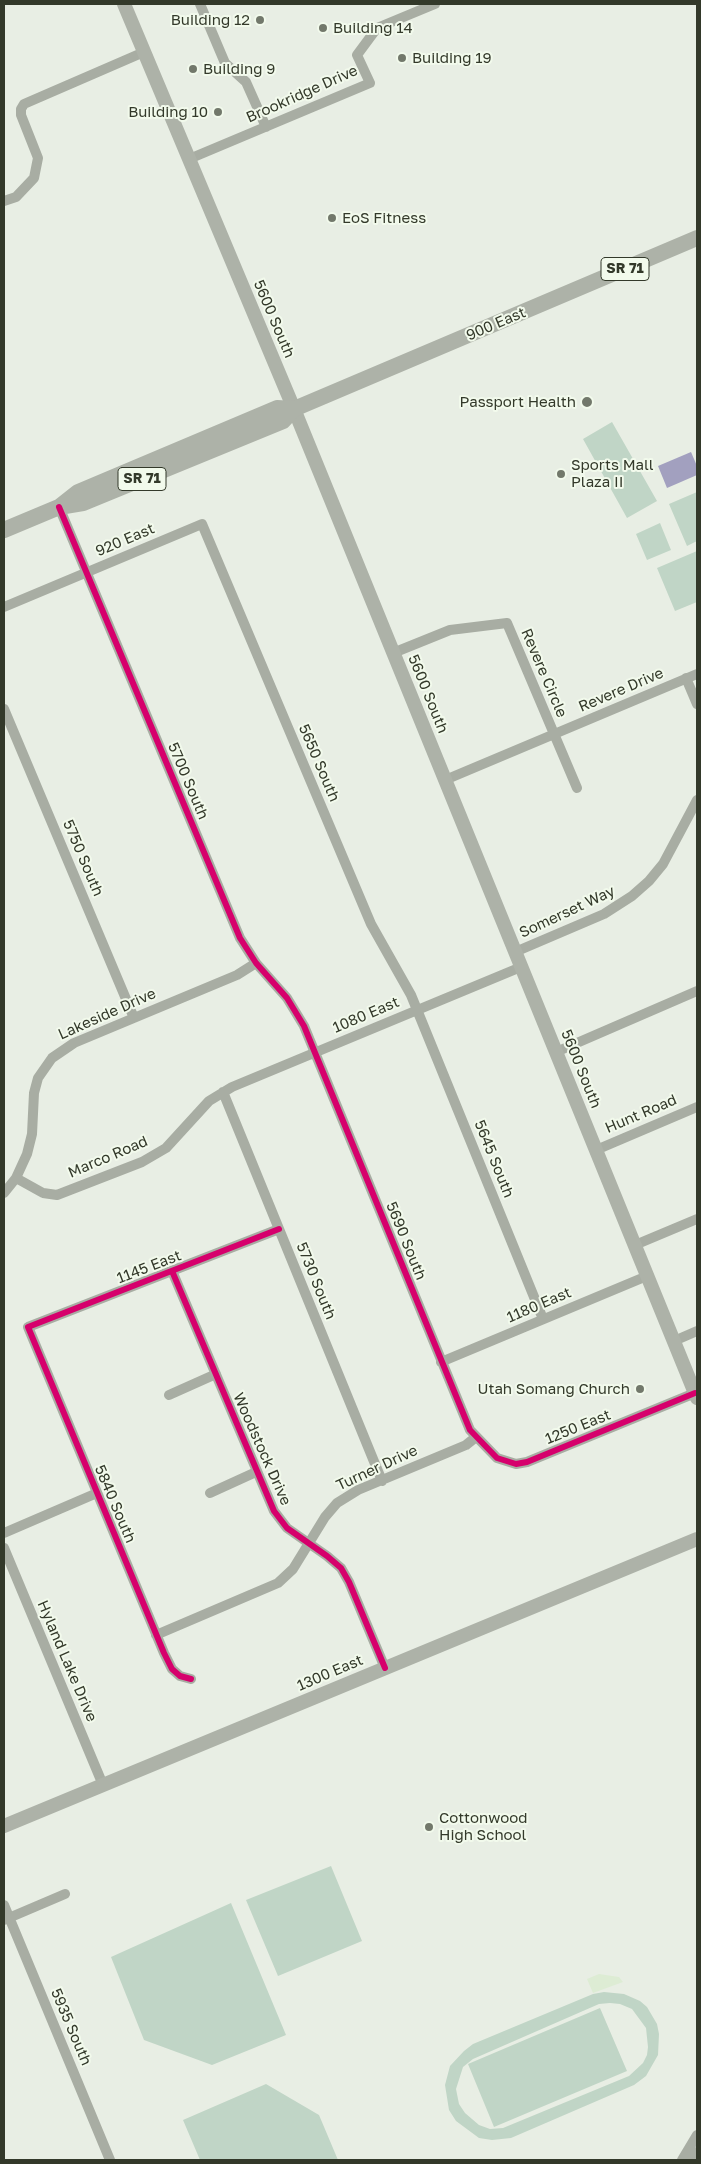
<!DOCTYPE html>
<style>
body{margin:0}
#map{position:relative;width:701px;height:2164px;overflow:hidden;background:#e8eee4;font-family:"Golos Text",sans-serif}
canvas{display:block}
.frame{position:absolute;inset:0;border:5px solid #33392a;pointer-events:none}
</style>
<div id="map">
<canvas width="701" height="2164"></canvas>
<div class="frame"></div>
</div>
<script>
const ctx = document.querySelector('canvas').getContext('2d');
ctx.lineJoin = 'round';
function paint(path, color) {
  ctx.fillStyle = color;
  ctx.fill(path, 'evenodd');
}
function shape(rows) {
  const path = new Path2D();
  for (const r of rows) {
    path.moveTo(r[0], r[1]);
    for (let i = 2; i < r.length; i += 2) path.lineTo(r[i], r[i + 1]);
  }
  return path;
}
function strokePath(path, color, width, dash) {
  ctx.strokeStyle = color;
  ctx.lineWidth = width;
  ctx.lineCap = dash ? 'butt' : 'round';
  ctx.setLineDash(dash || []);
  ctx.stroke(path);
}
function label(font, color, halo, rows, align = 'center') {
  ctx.font = font + ' "Golos Text",sans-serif';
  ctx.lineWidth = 4;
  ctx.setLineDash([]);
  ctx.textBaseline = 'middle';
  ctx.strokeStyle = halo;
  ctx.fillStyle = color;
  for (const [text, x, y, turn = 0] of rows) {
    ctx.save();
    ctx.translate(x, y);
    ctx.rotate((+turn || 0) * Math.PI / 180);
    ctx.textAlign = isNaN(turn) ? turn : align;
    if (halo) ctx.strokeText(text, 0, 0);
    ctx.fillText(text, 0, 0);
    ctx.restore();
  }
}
paint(shape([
 [612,422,657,501,627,518,583,439],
 [697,492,697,541,687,546,669,504],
 [660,523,671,550,647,560,636,534],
 [697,551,697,602,675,611,657,568],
 [331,1866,362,1941,278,1976,246,1900],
 [231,1903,286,2035,212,2065,144,2040,111,1957],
 [604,1992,624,1994,640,2001,647,2007,657,2024,659,2034,658,2055,646,2076,634,2085,511,2138,492,2140,479,2138,456,2121,449,2110,445,2085,450,2066,464,2051,473,2044,593,1994],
 [610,2003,620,2004,632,2009,646,2028,648,2047,647,2055,643,2063,629,2076,503,2128,490,2129,479,2125,465,2113,459,2104,456,2089,463,2067,473,2059,599,2004],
 [600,2008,627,2071,494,2127,468,2064],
 [266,2084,319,2115,338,2160,200,2160,183,2120]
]), '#c0d5c6');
paint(shape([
 [599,1974,619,1977,623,1982,593,1993,587,1979]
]), '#ddecd4');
paint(shape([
 [691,452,697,466,697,475,667,488,658,466]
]), '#a2a0bf');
strokePath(shape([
 [200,4,225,63,246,82,266,127],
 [189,159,370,83,357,55,377,28,435,4],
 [4,201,16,197,34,178,38,158,21,115,21,109,24,104,144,52],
 [59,507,240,938,256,963,287,998,304,1026,470,1430,497,1458,516,1464,527,1462,695,1393],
 [4,607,202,524,371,924,411,995,543,1319],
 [393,653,450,630,507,623,577,788],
 [686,678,697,704],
 [4,709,134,1018],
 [445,780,697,674],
 [515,952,604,914,632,896,649,881,663,864,697,800],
 [556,1052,697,991],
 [223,1092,382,1481],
 [596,1150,697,1107],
 [16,1178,43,1193,57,1195,142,1162,166,1148,209,1101,232,1087,521,967],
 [4,1193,16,1178,27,1154,32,1134,34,1093,38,1078,52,1058,74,1043,237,975,256,963],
 [635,1245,697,1219],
 [172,1271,274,1511,287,1528,327,1556,341,1568,349,1582,385,1668],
 [674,1341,697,1331],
 [441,1362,647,1276],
 [169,1395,216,1374],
 [210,1493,256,1472],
 [4,1533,97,1493],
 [4,1548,103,1785],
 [156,1635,278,1583,293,1569,325,1517,337,1503,358,1490,466,1445,476,1437],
 [191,1679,180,1676,172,1669,164,1653,28,1327,279,1229],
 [4,1905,110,2160],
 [4,1920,65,1894],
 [682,2160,697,2135],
 [692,2160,697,2152]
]), '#a8ada3', 10);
strokePath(shape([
 [124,4,294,409,697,1398],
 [4,1826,697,1539]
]), '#adb2a8', 14);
strokePath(shape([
 [59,507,83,503,283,421,294,409,697,238],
 [4,530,59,507,78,492,277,408,294,409]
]), '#adb2a8', 16);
strokePath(shape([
 [59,507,240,938,256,963,287,998,304,1026,470,1430,497,1458,516,1464,527,1462,695,1393],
 [172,1271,274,1511,287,1528,327,1556,341,1568,349,1582,385,1668],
 [191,1679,180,1676,172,1669,164,1653,28,1327,279,1229]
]), '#d6006c', 6);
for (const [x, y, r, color] of [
 [260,20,5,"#72786b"],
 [323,28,5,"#72786b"],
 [402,58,5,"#72786b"],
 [193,69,5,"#72786b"],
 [218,112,5,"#72786b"],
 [332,218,5,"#72786b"],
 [587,402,6,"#72786b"],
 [561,474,5,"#72786b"],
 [640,1389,5,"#72786b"],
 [429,1827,5,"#72786b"]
]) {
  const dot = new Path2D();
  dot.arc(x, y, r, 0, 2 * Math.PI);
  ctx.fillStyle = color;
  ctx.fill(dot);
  strokePath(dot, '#f2faec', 2);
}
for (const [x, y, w] of [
 [625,269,48],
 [142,479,48]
]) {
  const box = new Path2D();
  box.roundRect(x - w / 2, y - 11.5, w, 23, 4);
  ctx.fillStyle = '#f2faec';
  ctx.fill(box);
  strokePath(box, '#33392a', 1);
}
label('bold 14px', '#33392a', null, [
 ["SR 71",625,269],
 ["SR 71",142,479]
]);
label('15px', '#33392a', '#f2faec', [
 ["Building 12",250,20,"right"],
 ["Building 14",333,28],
 ["Building 19",412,58],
 ["Building 9",203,69],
 ["Building 10",208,112,"right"],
 ["EoS Fitness",342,218],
 ["Passport Health",576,402,"right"],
 ["Sports Mall",571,465],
 ["Plaza II",571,482],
 ["Utah Somang Church",630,1389,"right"],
 ["Cottonwood",439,1818],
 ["High School",439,1835]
], 'left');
label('15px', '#33392a', '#f2faec', [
 ["Brookridge Drive",302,94,-24],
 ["5600 South",274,319,67],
 ["900 East",496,324,-23],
 ["920 East",125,540,-23],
 ["Revere Circle",544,673,67],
 ["Revere Drive",621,690,-23],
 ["5600 South",428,694,68],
 ["5650 South",319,763,67],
 ["5700 South",188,781,67],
 ["5750 South",83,858,67],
 ["Somerset Way",567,912,-25],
 ["Lakeside Drive",107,1014,-24],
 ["1080 East",366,1015,-23],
 ["5600 South",581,1069,68],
 ["Hunt Road",641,1114,-23],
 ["Marco Road",108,1157,-23],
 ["5645 South",494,1159,68],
 ["5690 South",406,1241,68],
 ["1145 East",149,1267,-21],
 ["5730 South",316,1281,68],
 ["1180 East",539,1305,-23],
 ["1250 East",578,1427,-22],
 ["Woodstock Drive",262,1449,66],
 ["Turner Drive",377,1468,-25],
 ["5840 South",115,1504,67],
 ["Hyland Lake Drive",67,1661,67],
 ["1300 East",330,1673,-23],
 ["5935 South",71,2027,67]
]);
</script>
